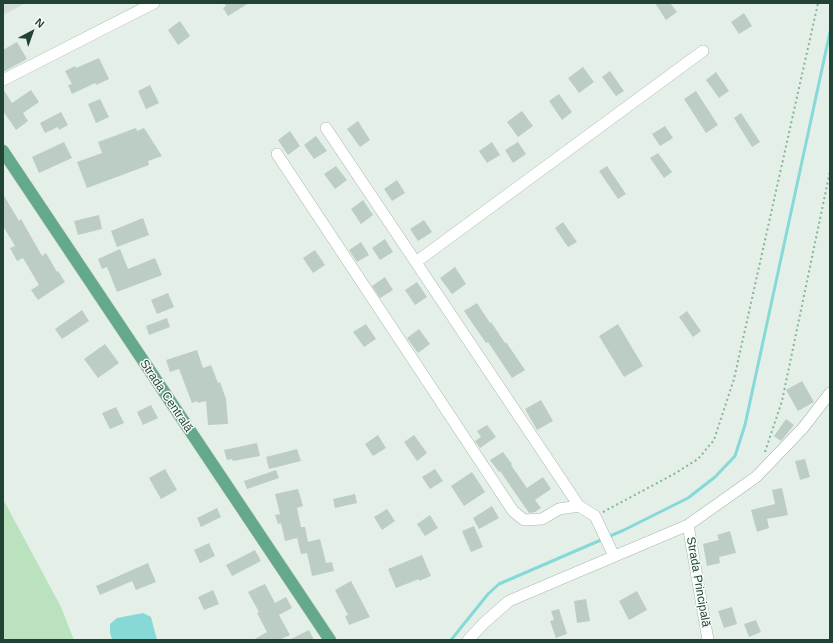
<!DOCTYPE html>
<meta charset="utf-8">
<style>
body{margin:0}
#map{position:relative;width:833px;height:643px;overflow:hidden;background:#e4efe8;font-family:Helvetica,sans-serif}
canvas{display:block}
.frame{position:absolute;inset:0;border:4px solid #214334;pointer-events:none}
.north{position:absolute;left:12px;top:12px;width:40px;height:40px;-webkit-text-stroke:3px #f5fbf7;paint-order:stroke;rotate:41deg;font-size:11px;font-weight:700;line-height:16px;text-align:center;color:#214334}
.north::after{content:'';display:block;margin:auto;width:14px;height:18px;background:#214334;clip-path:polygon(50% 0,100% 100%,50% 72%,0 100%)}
</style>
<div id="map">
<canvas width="833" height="643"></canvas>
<div class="frame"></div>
<div class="north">N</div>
</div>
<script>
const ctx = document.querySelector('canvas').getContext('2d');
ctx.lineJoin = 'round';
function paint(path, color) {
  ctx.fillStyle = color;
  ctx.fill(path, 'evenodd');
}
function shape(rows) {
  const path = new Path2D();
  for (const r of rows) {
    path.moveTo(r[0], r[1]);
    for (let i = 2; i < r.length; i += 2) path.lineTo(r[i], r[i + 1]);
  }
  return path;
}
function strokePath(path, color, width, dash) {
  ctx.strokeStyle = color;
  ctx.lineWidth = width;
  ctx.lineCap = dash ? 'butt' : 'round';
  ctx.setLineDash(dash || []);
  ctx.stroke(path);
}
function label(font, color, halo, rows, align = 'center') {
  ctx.font = font + ' Helvetica,sans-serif';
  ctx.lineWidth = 3;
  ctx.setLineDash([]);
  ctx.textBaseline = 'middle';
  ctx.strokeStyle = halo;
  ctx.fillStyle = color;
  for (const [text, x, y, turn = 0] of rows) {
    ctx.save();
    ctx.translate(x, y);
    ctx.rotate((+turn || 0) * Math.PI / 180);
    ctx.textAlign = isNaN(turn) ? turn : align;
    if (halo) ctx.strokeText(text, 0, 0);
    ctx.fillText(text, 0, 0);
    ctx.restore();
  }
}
paint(shape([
 [3,3,26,3,3,15]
]), '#d2dfd7');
paint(shape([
 [3,499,61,607,74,640,3,640]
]), '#bbe2be');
paint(shape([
 [143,613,151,617,157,640,112,640,110,632,110,624,117,618]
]), '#87d9d8');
strokePath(shape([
 [451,640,488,594,499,584,624,530,688,498,715,477,735,456,745,425,830,32]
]), '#87d9d8', 3);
paint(shape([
 [224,3,249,3,228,16,223,8,226,6],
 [655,3,670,3,677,12,666,20],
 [744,13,752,26,739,34,731,22],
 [180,21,190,36,178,45,168,30],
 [17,42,27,59,3,72,3,50],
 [99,58,109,79,96,85,95,83,72,94,68,85,72,84,65,71,75,66,76,68],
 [583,67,594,82,579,93,568,78],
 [610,71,624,91,616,96,602,77],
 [716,72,729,91,719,98,706,80],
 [150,85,159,103,146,109,138,91],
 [3,89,12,103,31,90,39,102,23,113,28,121,16,130,3,111],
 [696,91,718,125,706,133,684,99],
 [559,94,572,112,562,120,549,101],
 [100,99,109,117,96,123,88,104],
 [522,111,533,126,518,137,507,122],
 [61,112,68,125,59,130,58,127,45,133,40,123],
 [741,113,760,142,752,147,734,118],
 [358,121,370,140,360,147,347,129],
 [665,126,673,138,660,146,652,134],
 [136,128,137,131,144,128,162,156,148,161,149,165,87,188,77,162,102,153,98,142],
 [290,131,300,146,288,155,278,140],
 [316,136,327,151,314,159,304,145],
 [64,142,72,158,39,173,32,157],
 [492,142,500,155,487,163,479,151],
 [518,142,526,154,513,163,505,150],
 [658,153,672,172,664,178,650,158],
 [336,166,347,180,335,189,324,174],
 [607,166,626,194,618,199,599,171],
 [397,180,405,193,392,201,384,189],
 [3,194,19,221,21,219,42,256,46,253,57,272,58,271,65,282,38,300,31,290,39,285,23,258,17,261,10,248,15,246,3,226],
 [363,200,373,215,361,224,351,209],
 [99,215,102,229,78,235,74,221],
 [143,218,149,235,117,247,111,231],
 [424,220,432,232,418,241,410,229],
 [563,222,577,242,568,247,555,228],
 [385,239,393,252,380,260,372,248],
 [361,242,369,255,357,262,349,250],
 [120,249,128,269,155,258,162,275,117,292,107,267,102,269,98,259],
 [315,250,325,265,313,273,303,258],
 [455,267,466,284,452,294,440,278],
 [385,277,393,290,380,298,372,286],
 [417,282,427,297,415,305,405,290],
 [168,293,174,307,157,314,151,300],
 [477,303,490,323,491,322,505,343,506,342,525,370,512,378,488,342,486,343,464,311],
 [82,310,89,321,62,339,55,329],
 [687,311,701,331,693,337,679,317],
 [167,318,170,327,149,335,146,326],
 [366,324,376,339,364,347,353,332],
 [618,324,643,366,624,377,599,336],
 [419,329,430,344,418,353,407,338],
 [105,344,119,363,98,378,84,359],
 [197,350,203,368,211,365,218,383,220,382,226,399,228,424,208,425,206,401,198,403,197,401,192,403,179,369,170,372,166,360],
 [802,381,814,402,798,411,786,390],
 [541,400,553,421,537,430,525,409],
 [151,405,158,418,143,425,137,412],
 [116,407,124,423,110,429,102,413],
 [786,419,794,425,781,441,774,436],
 [487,425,496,437,480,448,475,441,481,437,477,431],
 [378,435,386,448,373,456,365,444],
 [414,435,427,453,417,461,404,442],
 [257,443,260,456,233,461,232,459,227,460,224,450],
 [297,449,301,461,269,469,266,457],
 [503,452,512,464,511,465,527,488,543,477,551,489,535,500,541,508,535,512,529,513,500,471,499,472,490,460],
 [805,459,810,477,800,480,795,461],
 [165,469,177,490,161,499,149,478],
 [435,469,443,481,430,489,422,477],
 [276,470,279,478,247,489,244,481],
 [472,472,485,492,464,506,451,486],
 [782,488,788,515,767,519,769,528,757,532,751,510,775,504,772,490],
 [298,489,303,506,297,508,301,527,305,527,308,542,320,539,326,563,332,562,334,571,312,576,307,553,301,554,297,538,285,541,281,523,278,524,275,515,280,514,275,494],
 [355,494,357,503,335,508,333,499],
 [492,506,499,518,479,529,473,518],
 [217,508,221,517,201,527,197,518],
 [387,509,395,521,382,530,374,517],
 [430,515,438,528,425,536,417,524],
 [474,526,483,547,471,552,462,531],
 [730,531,736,553,719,557,720,563,707,566,703,544,719,540,717,535],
 [209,543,215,556,200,563,194,550],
 [255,550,261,561,232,576,226,565],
 [422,555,431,576,419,581,419,579,396,588,388,569],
 [148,563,156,582,136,590,132,581,100,595,96,586],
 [351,581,370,617,349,625,345,616,348,615,335,590],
 [265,584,275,603,286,597,292,608,279,615,290,635,279,640,253,640,267,632,257,613,259,612,248,592],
 [213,590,219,604,204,610,198,597],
 [637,591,647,610,629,620,619,601],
 [586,599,590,621,577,623,574,601],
 [732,607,737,624,724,628,718,611],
 [559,609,567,634,556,638,550,621,554,620,551,611],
 [756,620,761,632,749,637,744,624],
 [309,630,314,640,289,640]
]), '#bccdc3');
const minor = shape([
 [3,80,154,3],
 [326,128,579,506],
 [277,154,513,511,524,520,542,519,559,509,579,506,595,516,614,556],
 [416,262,703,51],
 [688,525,708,640],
 [468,640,484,623,509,601,688,525,756,477,803,428,830,393]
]);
const major = shape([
 [3,151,330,640]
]);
strokePath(minor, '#a6b8ae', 12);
strokePath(major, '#c1cac6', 13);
strokePath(shape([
 [765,452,782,401,830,171],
 [603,512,674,474,698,459,714,440,734,379,818,3]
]), '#81b69c', 2, [2, 3]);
strokePath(minor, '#fff', 11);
strokePath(major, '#64a98b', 12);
label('12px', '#214334', '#f5fbf7', [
 ["Strada Centrală",166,396,56],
 ["Strada Principală",698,582,80]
]);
</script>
